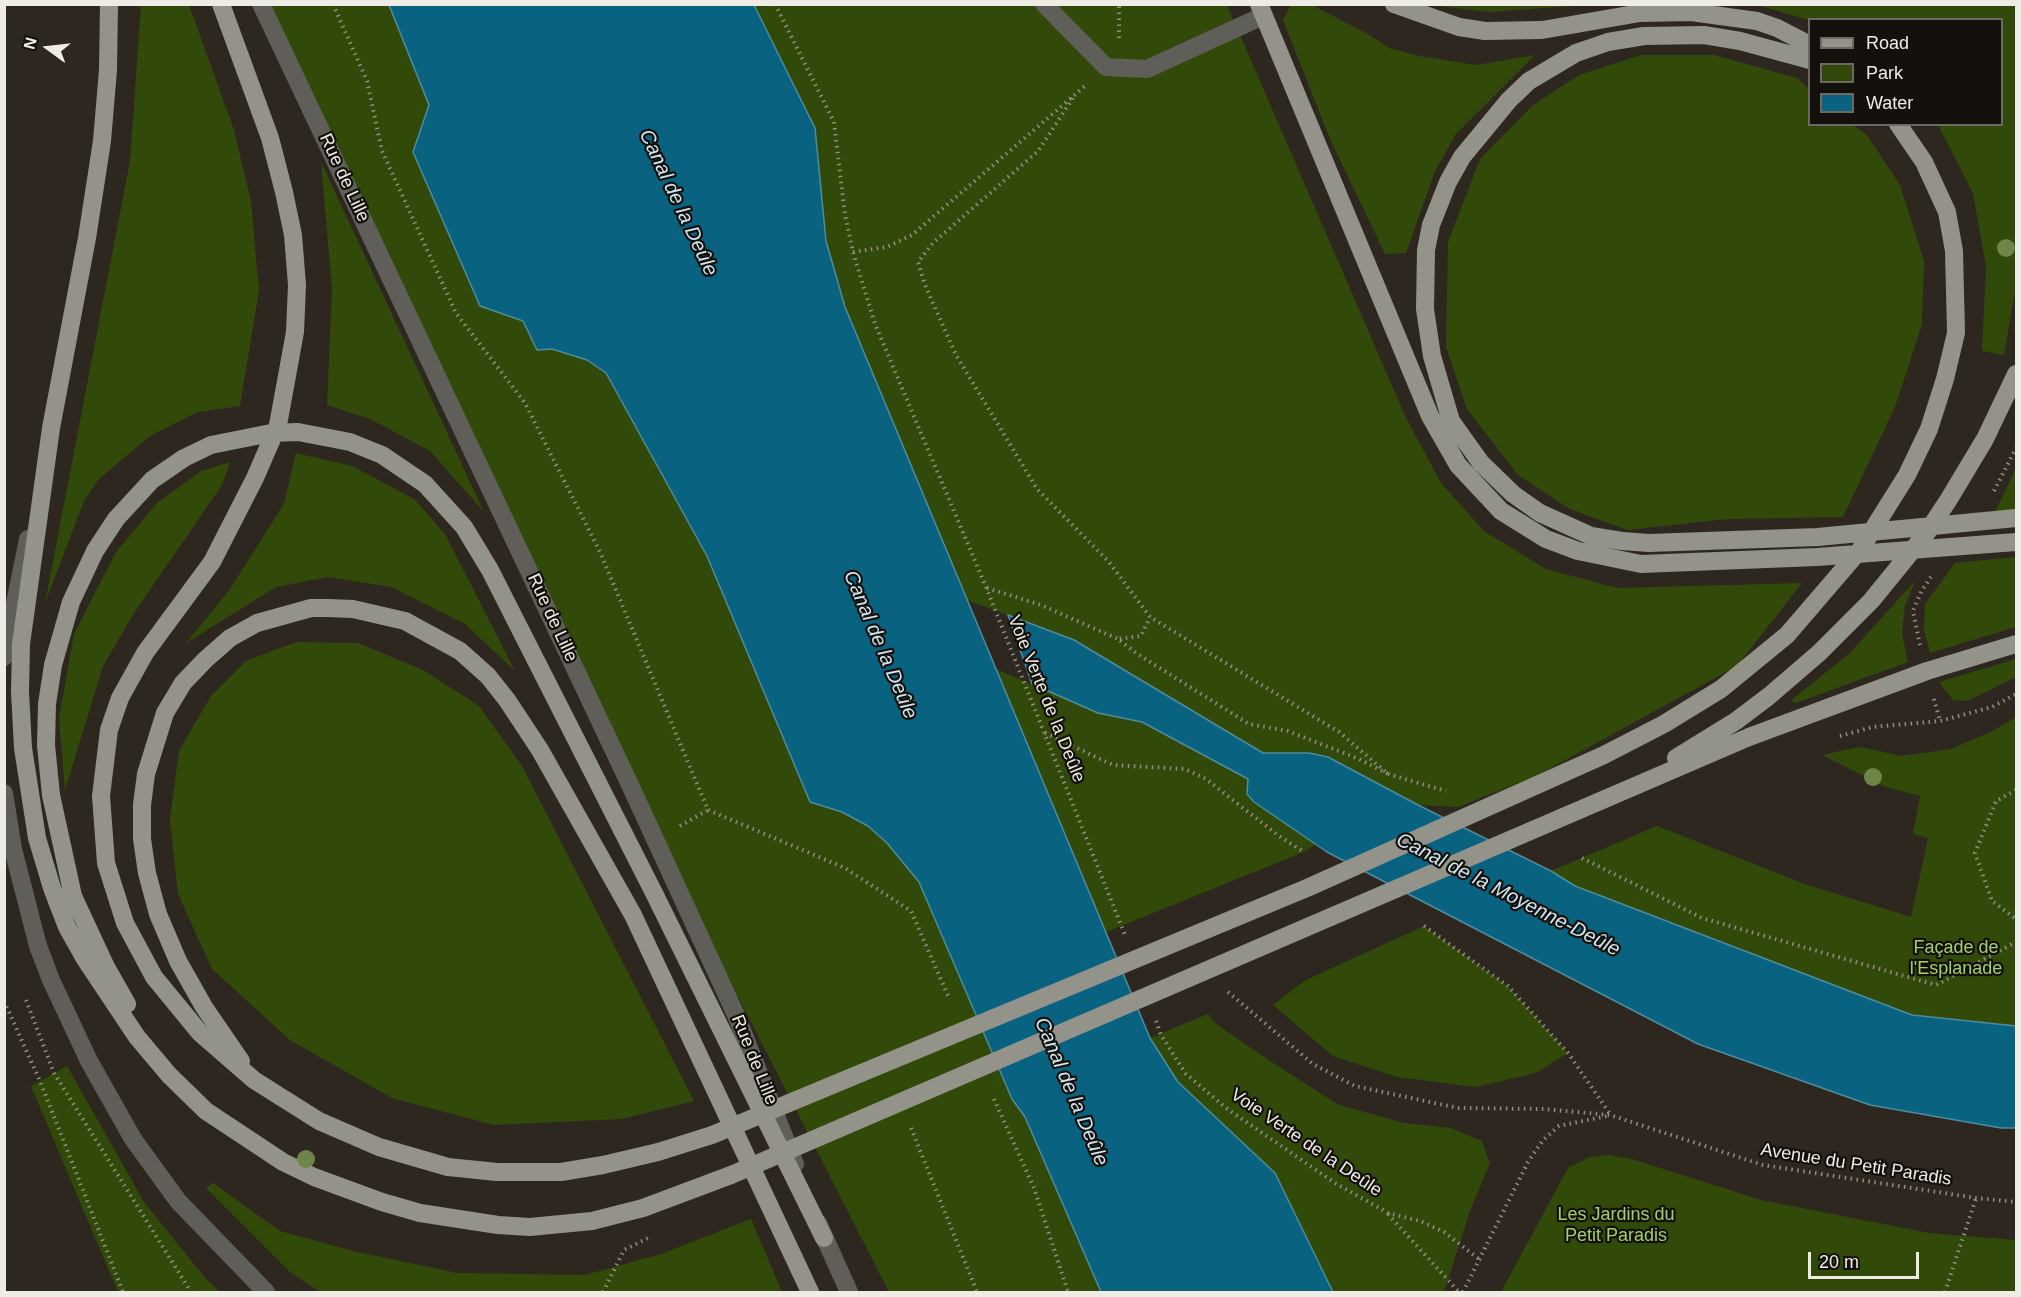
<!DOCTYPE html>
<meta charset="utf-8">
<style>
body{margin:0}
#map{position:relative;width:2021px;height:1297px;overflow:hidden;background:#2e271f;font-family:Helvetica,sans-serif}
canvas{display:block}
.frame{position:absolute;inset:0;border:6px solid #efebe5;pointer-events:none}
.legend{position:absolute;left:1808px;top:18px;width:195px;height:108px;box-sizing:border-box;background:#14110d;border:2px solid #6c6863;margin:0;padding:8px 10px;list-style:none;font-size:18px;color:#efebe5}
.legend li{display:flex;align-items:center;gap:12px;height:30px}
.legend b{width:30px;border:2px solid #6c6863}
.north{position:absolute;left:18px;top:18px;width:60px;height:60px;-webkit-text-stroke:4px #14110d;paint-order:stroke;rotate:285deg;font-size:16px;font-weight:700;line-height:24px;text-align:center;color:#efebe5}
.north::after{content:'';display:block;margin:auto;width:21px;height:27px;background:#efebe5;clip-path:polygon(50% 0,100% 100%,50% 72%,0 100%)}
.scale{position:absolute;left:1808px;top:1252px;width:111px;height:27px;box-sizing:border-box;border:3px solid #efebe5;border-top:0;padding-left:8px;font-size:18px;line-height:21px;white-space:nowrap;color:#efebe5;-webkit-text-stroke:4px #14110d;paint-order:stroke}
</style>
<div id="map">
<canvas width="2021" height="1297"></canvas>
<div class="frame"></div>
<ul class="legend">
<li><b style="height:8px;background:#949389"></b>Road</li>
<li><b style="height:16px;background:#324a09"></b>Park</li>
<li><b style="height:16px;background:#096380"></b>Water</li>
</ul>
<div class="north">N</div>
<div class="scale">20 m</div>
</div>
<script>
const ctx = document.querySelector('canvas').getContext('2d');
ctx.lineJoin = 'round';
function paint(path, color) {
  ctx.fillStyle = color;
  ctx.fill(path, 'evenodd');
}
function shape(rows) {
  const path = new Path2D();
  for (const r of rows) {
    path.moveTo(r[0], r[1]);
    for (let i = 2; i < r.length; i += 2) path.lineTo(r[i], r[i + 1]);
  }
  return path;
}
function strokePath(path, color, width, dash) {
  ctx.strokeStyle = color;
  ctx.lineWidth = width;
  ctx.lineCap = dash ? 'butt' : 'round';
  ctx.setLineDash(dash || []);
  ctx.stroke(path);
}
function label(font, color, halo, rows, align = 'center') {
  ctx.font = font + ' Helvetica,sans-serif';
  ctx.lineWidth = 4.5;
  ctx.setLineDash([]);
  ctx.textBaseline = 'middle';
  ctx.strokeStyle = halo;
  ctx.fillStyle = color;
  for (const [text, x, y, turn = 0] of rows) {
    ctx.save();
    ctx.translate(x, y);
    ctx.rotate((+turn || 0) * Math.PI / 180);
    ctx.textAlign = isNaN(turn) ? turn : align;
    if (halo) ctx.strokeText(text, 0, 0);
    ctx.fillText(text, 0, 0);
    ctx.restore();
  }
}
paint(shape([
 [141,5,189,5,234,130,251,202,259,291,240,406,198,412,150,436,99,479,84,501,45,603,130,161],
 [261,5,389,5,429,105,413,152,479,305,524,321,537,350,552,349,587,360,606,373,707,556,810,802,842,812,868,826,887,843,919,882,1012,1099,1025,1117,1101,1292,889,1292,631,787],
 [754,5,1227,5,1406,418,1441,483,1484,531,1546,569,1617,588,1802,583,1737,666,1536,776,1458,807,1418,805,1328,757,1309,753,1263,753,1074,640,967,600,844,307,826,241,815,128],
 [1291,5,1312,5,1366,33,1389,48,1419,56,1476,65,1535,55,1456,134,1435,171,1406,253,1385,254,1330,139,1283,20],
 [1431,5,1586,5,1489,12],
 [1757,5,2016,5,2016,285,2004,355,1982,351,1986,267,1973,193,1938,125,2002,124,2002,20,1809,20],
 [1641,55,1714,55,1797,78,1809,89,1810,124,1853,125,1867,135,1900,185,1924,261,1922,324,1895,407,1843,517,1728,519,1627,530,1570,509,1518,475,1467,409,1446,347,1448,242,1480,159,1532,106,1579,75],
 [321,162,484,512,430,451,370,419,327,405,332,288],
 [296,453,352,466,414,499,445,534,515,671,465,624,391,587,327,577,276,587,186,643,228,592,284,504],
 [230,462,222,485,134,613,103,666,65,790,59,718,74,634,116,552,157,503,201,471],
 [2016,468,2016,509,1995,512],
 [2016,557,2016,627,1930,653,1924,630,1925,604,1955,563],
 [1915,581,1905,606,1902,633,1908,662,1796,703,1790,701,1849,654],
 [296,642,358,643,425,671,479,706,522,766,694,1101,621,1119,494,1125,392,1098,290,1040,212,969,178,894,170,820,179,751,211,696,246,661],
 [2016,659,2016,677,1967,701,1953,700,1939,682],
 [996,669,1098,713,1142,722,1249,779,1247,794,1254,802,1316,844,1304,852,1106,932],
 [2016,717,2016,1026,1912,1015,1804,976,1711,937,1666,923,1575,886,1551,871,1657,826,1805,884,1911,917,1928,838,1913,834,1920,796,1886,787,1822,755,1860,747,1901,756,1951,749,1995,730],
 [1424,926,1508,986,1568,1053,1536,1073,1475,1087,1397,1077,1333,1056,1273,1005,1304,981],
 [1208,1014,1215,1023,1264,1057,1337,1104,1403,1123,1451,1128,1482,1141,1490,1163,1470,1211,1444,1292,1333,1292,1275,1173,1178,1082,1150,1038],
 [67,1066,144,1202,206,1279,220,1292,118,1292,31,1086],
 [1609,1155,1635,1160,1761,1200,1929,1233,2016,1240,2016,1292,1501,1292,1568,1168,1590,1157],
 [213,1183,280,1231,353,1251,457,1273,585,1275,661,1254,751,1219,782,1292,320,1292,290,1272,206,1188]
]), '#324a09');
const water = shape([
 [389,5,754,5,815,128,826,241,845,307,1150,1038,1178,1082,1275,1173,1333,1292,1101,1292,1025,1117,1012,1099,919,882,887,843,868,826,842,812,810,802,707,556,606,373,587,360,552,349,537,350,523,321,480,306,413,152,429,105,389,5],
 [1008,615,1074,640,1263,753,1309,753,1328,757,1418,805,1551,871,1575,886,1912,1015,2016,1026,2016,1128,2001,1128,1870,1105,1698,1044,1327,852,1254,802,1247,794,1248,779,1142,722,1098,713,1032,684,1008,615]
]);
paint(water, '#096380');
strokePath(water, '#4e8c9e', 1.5);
strokePath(shape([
 [333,4,367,81,382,151,456,313,525,403,600,552,708,810,845,868,911,911,949,998],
 [775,4,834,122,845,215,853,252,875,324,986,587,1125,935],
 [1119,38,1119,4],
 [1073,98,1038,151,933,243,918,262,925,285,956,355,1037,489,1109,562,1150,617,1339,732,1388,774,1359,759,1288,731,1249,724,1136,653,1118,639,1141,636,1150,617],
 [853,252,887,247,912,235,1085,86],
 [1994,491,2016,448],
 [987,588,1041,605,1118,639],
 [1920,645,1913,611,1922,590,1931,577],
 [1934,699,1940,721],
 [1045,733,1113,765,1185,769,1206,779,1279,836,1304,852],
 [1840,736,1873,727,1940,721,1992,707,2016,694],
 [1388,774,1446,791],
 [2016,790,1996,801,1975,853,1992,901,2016,919],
 [680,826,708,810],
 [1582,858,1702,918,1936,985,2016,942],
 [1424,926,1508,986,1568,1053,1610,1114],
 [1228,992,1313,1064,1355,1086,1458,1108,1543,1109,1610,1115,1763,1165,1976,1198,2016,1202],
 [26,1000,54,1073,191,1292],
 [4,1001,40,1081,123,1292],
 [1156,1021,1161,1035,1186,1074,1226,1108,1335,1183,1388,1213,1420,1221,1444,1232,1479,1259],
 [994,1099,1034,1188,1068,1292],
 [911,1128,977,1292],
 [1388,1214,1459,1292],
 [603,1292,624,1250,648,1238],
 [1463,1292,1528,1162,1543,1140,1559,1126,1607,1116],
 [1945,1292,1976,1198]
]), '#928d86', 4, [1.5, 4.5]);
strokePath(shape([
 [261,4,631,787,736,1015,795,1164],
 [1044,4,1106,67,1147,69,1263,16],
 [4,657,28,539],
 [4,793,13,849,38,946,51,980,89,1061,133,1139,178,1201,266,1292],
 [818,1223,849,1292]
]), '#5f5e59', 18);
strokePath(shape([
 [109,4,108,70,102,141,87,238,51,428,21,644,20,692,23,748,37,838,52,888,67,927,85,959,137,1037,169,1075,206,1111,283,1162,314,1177,382,1202,420,1213,498,1225,530,1227,592,1221,643,1208,731,1175,1749,737,1927,671,2016,644],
 [221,4,270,138,284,192,293,235,297,285,295,332,278,425,255,478,212,562,145,653,120,698,109,730,101,796,106,863,125,923,154,977,200,1033,254,1080,319,1121,379,1147,448,1167,497,1172,561,1172,603,1165,658,1152,712,1135,1307,888,1604,755,1664,724,1721,689,1787,635,1860,550,1907,475,1929,429,1945,379,1956,333,1954,251,1947,212,1936,188,1924,162,1898,124],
 [1259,4,1430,416,1458,465,1501,511,1546,539,1578,551,1641,564,1817,557,2016,542],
 [1394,4,1459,27,1485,31,1542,30,1640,13,1691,12,1757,21,1777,28,1810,45],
 [1810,60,1740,41,1704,35,1644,36,1608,42,1576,53,1529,81,1509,100,1462,157,1448,182,1431,225,1426,250,1425,309,1432,356,1451,421,1481,463,1513,494,1540,513,1591,536,1622,541,1649,543,1818,537,2016,518],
 [1676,758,1736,721,1769,696,1819,653,1871,601,1928,531,1949,499,1985,439,2016,374],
 [127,1004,106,967,73,896,51,795,46,745,47,704,53,665,71,602,95,551,116,519,152,480,184,458,211,445,271,433,298,432,350,442,382,455,425,484,464,527,490,570,655,895,824,1238],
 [241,1061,204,1007,178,961,158,914,147,873,142,839,142,805,146,774,165,713,183,683,205,660,230,638,257,623,311,608,328,608,353,609,405,621,460,651,488,676,507,700,540,750,633,915,810,1292]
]), '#949389', 18);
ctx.fillStyle = '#6e8448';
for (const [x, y] of [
 [2006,248],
 [1873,777],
 [306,1159]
]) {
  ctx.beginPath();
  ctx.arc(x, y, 9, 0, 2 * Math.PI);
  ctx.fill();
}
label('18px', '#efebe5', '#14110d', [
 ["Rue de Lille",344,178,65],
 ["Rue de Lille",552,618,65],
 ["Voie Verte de la Deûle",1046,699,68],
 ["Rue de Lille",754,1060,68],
 ["Voie Verte de la Deûle",1306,1143,34],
 ["Avenue du Petit Paradis",1856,1165,9]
]);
label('18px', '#a3d06a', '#14110d', [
 ["Façade de",1956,948],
 ["l'Esplanade",1956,969],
 ["Les Jardins du",1616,1215],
 ["Petit Paradis",1616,1236]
]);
label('italic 20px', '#d0e7f1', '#14110d', [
 ["Canal de la Deûle",678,203,65],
 ["Canal de la Deûle",880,645,67],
 ["Canal de la Moyenne-Deûle",1508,895,27],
 ["Canal de la Deûle",1071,1092,67]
]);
</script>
